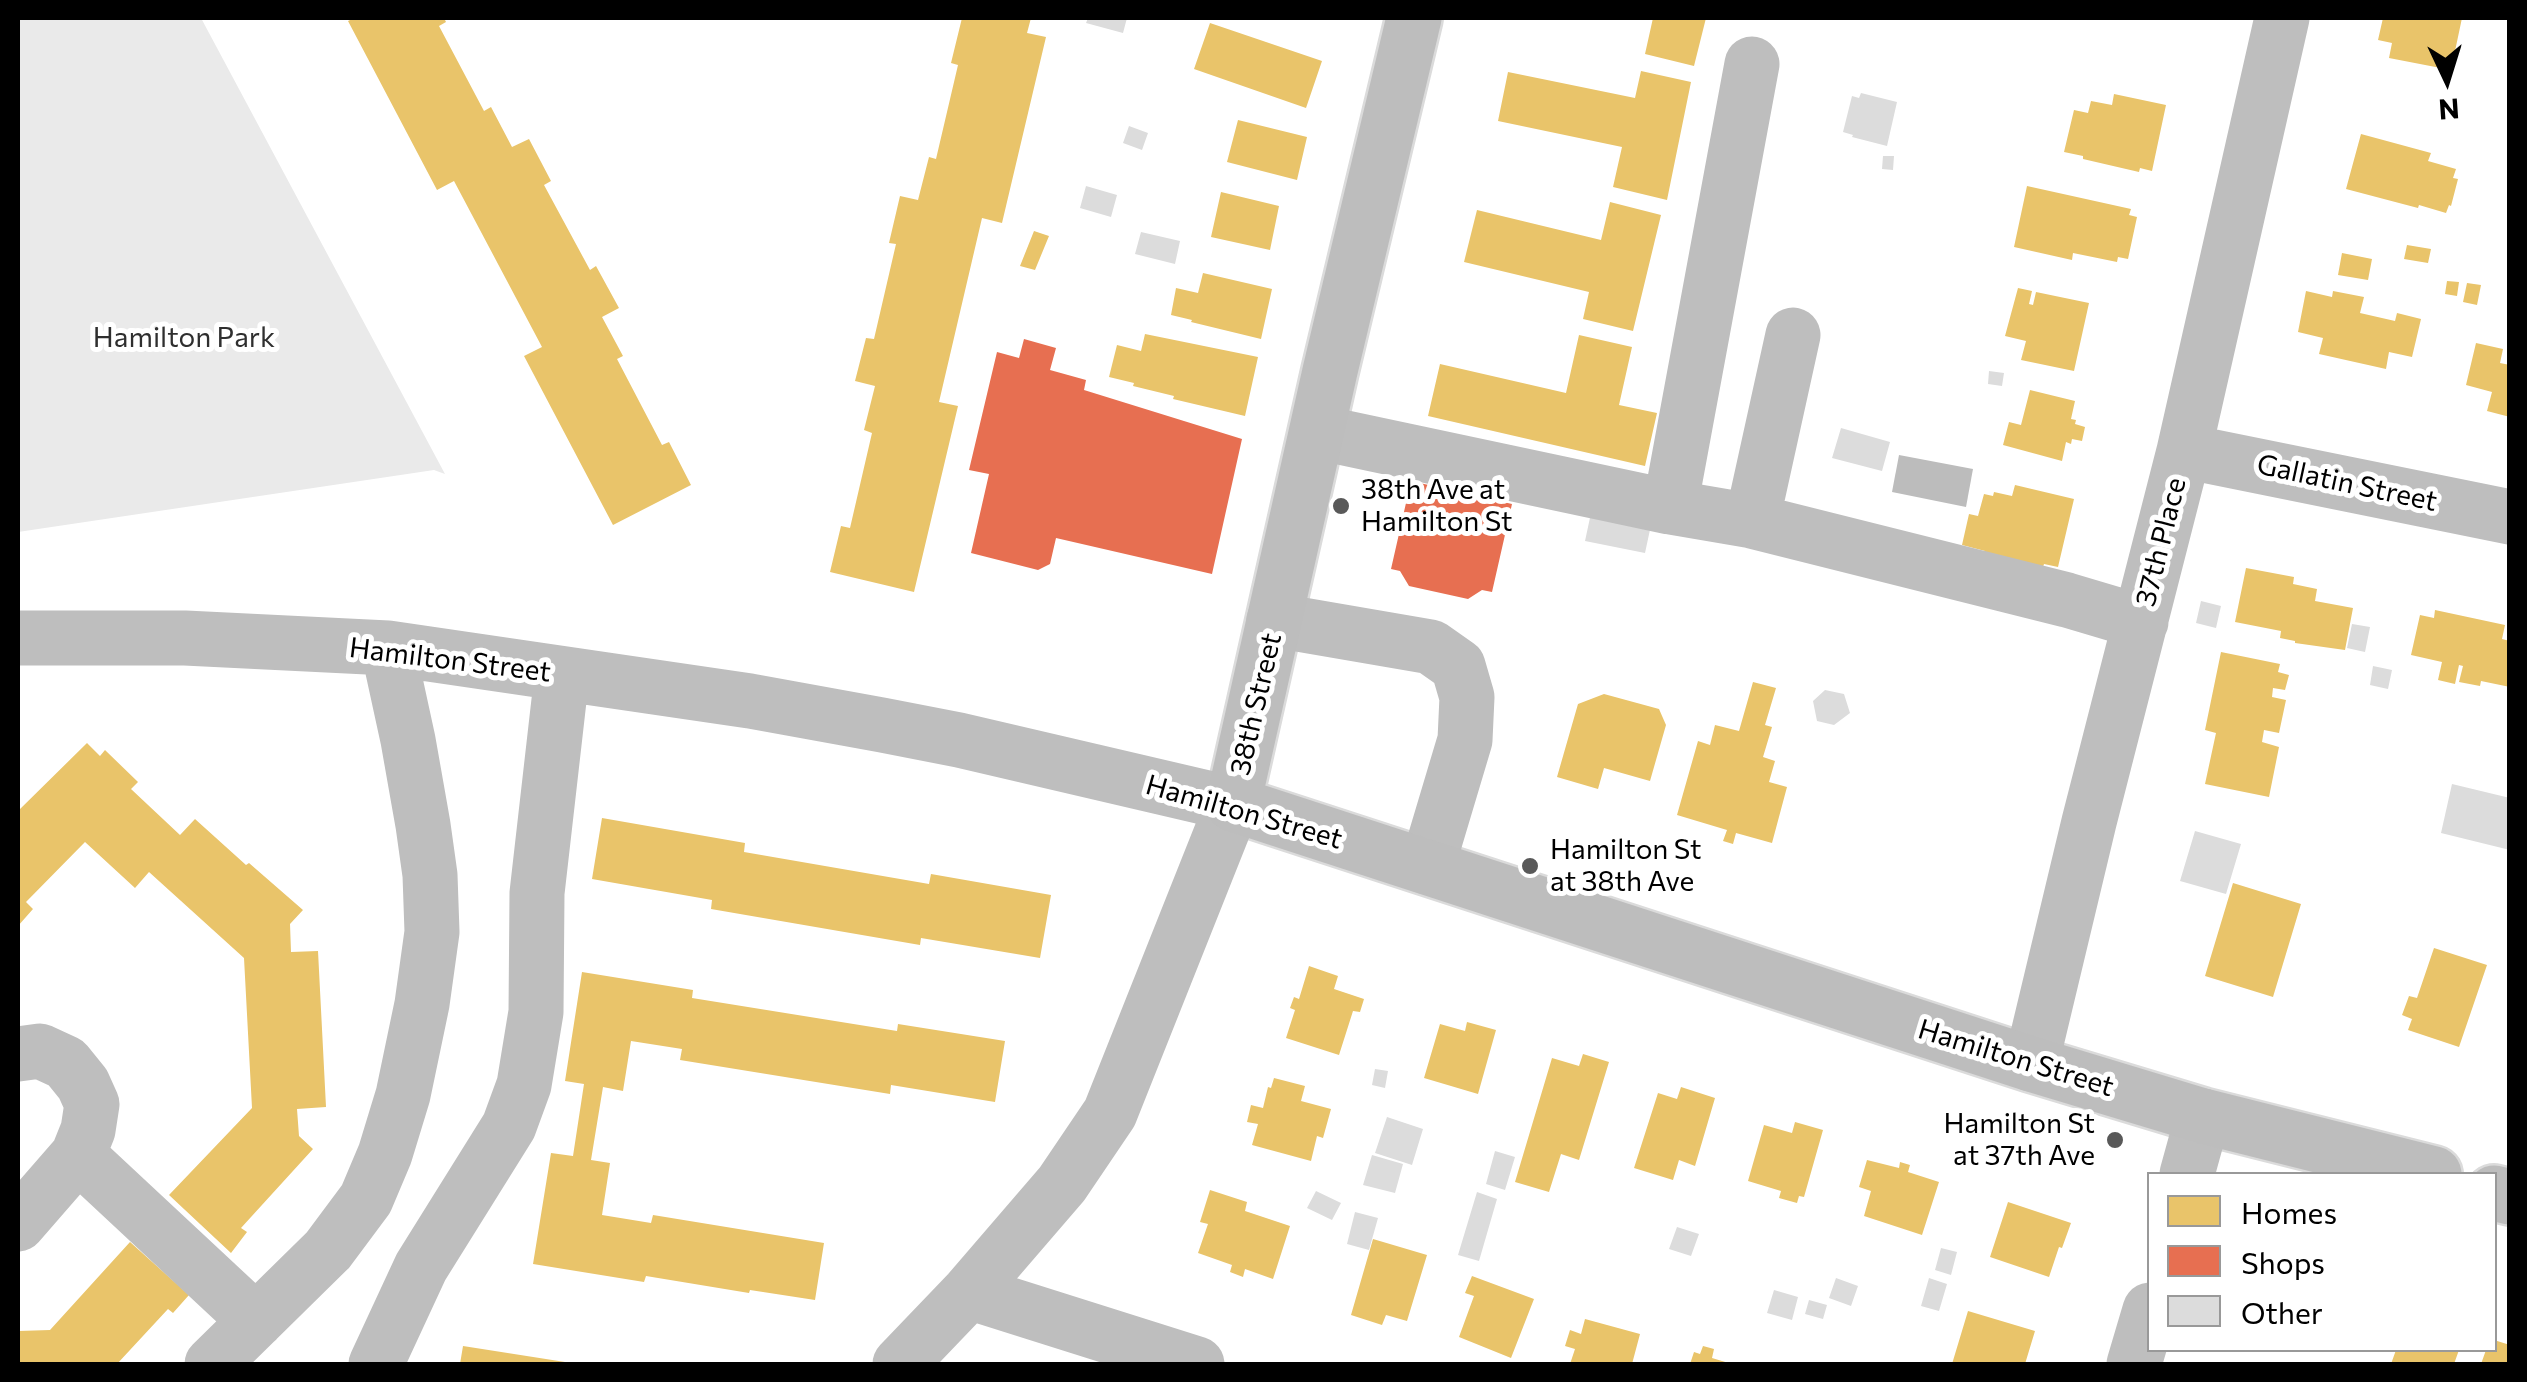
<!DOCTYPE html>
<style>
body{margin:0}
#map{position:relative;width:2527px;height:1382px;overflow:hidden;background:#fff;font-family:Commissioner,sans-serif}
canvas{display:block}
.frame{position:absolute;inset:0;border:20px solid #000;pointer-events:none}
.legend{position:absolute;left:2147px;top:1172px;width:350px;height:180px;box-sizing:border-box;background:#fff;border:2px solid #999;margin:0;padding:12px 18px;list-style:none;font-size:30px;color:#000}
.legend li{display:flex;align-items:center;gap:20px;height:50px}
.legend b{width:50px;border:2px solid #999}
.north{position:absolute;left:2397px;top:30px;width:100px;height:100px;-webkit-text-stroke:8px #fff;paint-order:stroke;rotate:176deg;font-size:28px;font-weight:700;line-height:40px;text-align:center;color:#000}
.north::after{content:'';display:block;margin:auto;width:35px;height:45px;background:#000;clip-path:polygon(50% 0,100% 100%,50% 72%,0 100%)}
</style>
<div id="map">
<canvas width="2527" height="1382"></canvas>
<div class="frame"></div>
<ul class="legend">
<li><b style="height:28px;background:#e9c46a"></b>Homes</li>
<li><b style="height:28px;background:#e76f51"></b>Shops</li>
<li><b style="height:28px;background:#dcdcdc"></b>Other</li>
</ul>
<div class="north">N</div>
</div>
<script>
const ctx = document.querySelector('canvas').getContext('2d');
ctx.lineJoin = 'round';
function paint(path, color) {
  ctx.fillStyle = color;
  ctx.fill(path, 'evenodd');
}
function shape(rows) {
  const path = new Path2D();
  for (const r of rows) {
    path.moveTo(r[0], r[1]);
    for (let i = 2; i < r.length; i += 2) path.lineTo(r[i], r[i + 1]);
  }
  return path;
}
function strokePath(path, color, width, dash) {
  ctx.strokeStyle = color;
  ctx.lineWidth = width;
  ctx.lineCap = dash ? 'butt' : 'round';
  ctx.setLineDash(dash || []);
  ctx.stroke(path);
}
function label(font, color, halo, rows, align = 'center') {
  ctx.font = font + ' Commissioner,sans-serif';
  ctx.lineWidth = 10;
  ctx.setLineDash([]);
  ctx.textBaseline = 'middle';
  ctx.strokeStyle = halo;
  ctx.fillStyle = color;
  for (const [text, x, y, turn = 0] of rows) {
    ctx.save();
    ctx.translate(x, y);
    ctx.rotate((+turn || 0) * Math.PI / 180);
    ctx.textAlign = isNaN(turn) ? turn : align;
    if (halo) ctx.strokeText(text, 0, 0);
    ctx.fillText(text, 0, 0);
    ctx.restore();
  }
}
paint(shape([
 [18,18,201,18,445,474,434,470,18,532]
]), '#eaeaea');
paint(shape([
 [1899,455,1973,469,1966,507,1892,492]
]), '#bcbcbc');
paint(shape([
 [354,18,444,18,446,22,439,26,484,111,491,107,512,147,529,139,551,181,544,185,590,270,596,266,619,308,602,317,623,356,617,359,662,445,669,442,691,485,613,525,524,356,542,347,454,181,437,190,348,21],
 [962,18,1031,18,1027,33,1046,37,1002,223,982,218,939,402,958,406,914,592,830,572,841,526,850,528,872,433,864,430,875,386,855,381,866,338,874,339,896,244,889,243,900,196,918,200,929,157,936,159,958,65,951,63],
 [1653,18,1706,18,1694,66,1645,54],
 [2383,18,2462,18,2451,70,2389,58,2392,43,2378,40],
 [1210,23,1322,61,1306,108,1194,69],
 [1641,71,1691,82,1667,200,1613,187,1622,147,1498,121,1508,72,1635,98],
 [2114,94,2166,105,2152,171,2140,168,2139,172,2083,159,2083,156,2064,152,2074,110,2088,113,2091,101,2112,105],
 [1238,120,1307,137,1297,180,1227,162],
 [2361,134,2431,153,2428,161,2456,169,2453,178,2458,179,2451,206,2449,205,2446,213,2419,205,2418,208,2346,189],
 [2027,186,2131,209,2129,215,2137,217,2128,259,2118,257,2117,262,2073,253,2072,260,2014,247],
 [1221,192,1279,206,1270,250,1211,237],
 [1610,202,1661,215,1633,331,1583,319,1589,292,1464,262,1477,210,1601,240],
 [1034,231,1049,236,1035,270,1020,266],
 [2407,245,2431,249,2428,263,2404,259],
 [2342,253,2372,259,2368,280,2338,275],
 [1203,273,1272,289,1261,339,1191,322,1192,320,1171,315,1176,288,1198,293],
 [2447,281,2459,282,2457,296,2445,294],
 [2467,283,2481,285,2477,305,2463,302],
 [2018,288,2032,291,2029,304,2033,305,2036,292,2089,303,2074,371,2021,360,2026,341,2005,336],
 [2306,291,2332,297,2333,291,2364,297,2360,313,2395,321,2397,313,2421,319,2412,357,2389,352,2386,369,2319,354,2323,338,2298,332],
 [1145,334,1258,357,1245,416,1173,399,1174,396,1133,386,1134,383,1109,377,1117,345,1141,351],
 [1579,335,1632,347,1619,405,1657,413,1645,466,1428,416,1440,364,1566,393],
 [2476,343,2503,349,2500,363,2510,365,2510,417,2487,411,2492,392,2466,385],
 [2030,390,2075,401,2071,419,2076,420,2075,424,2085,427,2082,441,2072,439,2071,444,2066,442,2062,461,2003,445,2009,422,2021,425],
 [2015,485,2074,499,2058,567,2044,564,2043,567,1982,563,1985,551,1962,545,1969,514,1978,516,1984,494,1993,496,1994,492,2012,496],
 [2246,568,2294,577,2293,584,2317,589,2315,601,2353,608,2345,650,2295,643,2295,641,2280,638,2281,631,2235,622],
 [2435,610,2505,625,2502,639,2510,641,2510,687,2481,681,2480,686,2459,682,2463,666,2459,665,2455,684,2438,680,2442,662,2411,655,2420,615,2434,618],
 [2221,652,2280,664,2278,672,2289,675,2285,690,2273,688,2272,697,2286,700,2279,733,2264,730,2262,742,2279,747,2269,797,2205,784,2216,733,2205,730],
 [1753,682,1776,688,1765,725,1772,727,1763,757,1775,761,1769,782,1787,787,1772,843,1736,833,1733,844,1723,841,1727,830,1677,815,1698,741,1710,745,1715,725,1739,731],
 [1604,694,1659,709,1666,725,1650,781,1604,768,1598,789,1557,777,1578,704],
 [87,743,100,756,105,750,138,782,131,789,180,835,195,819,246,865,249,863,303,910,290,924,291,952,318,951,326,1107,297,1109,299,1136,313,1149,241,1228,247,1232,231,1253,169,1195,252,1108,244,958,149,872,135,888,85,842,26,902,33,909,18,926,18,811],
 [602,818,745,843,744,852,929,884,931,874,1051,895,1040,958,921,938,920,945,711,909,712,900,592,879],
 [2233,883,2301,904,2273,997,2205,976],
 [2434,948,2487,965,2459,1047,2408,1030,2412,1019,2402,1015,2409,996,2417,998],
 [1309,966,1338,976,1334,989,1364,999,1360,1012,1353,1011,1339,1055,1286,1038,1295,1010,1290,1008,1294,997,1299,999],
 [582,972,693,990,692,998,897,1031,898,1024,1005,1041,995,1102,891,1085,890,1094,680,1060,682,1049,631,1041,623,1091,603,1087,591,1160,610,1163,602,1215,651,1223,653,1215,824,1243,815,1300,750,1290,749,1293,646,1276,644,1282,533,1264,551,1153,573,1156,584,1084,565,1081],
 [1467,1022,1496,1030,1478,1094,1424,1078,1440,1024,1465,1031],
 [1583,1054,1609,1062,1579,1160,1561,1154,1549,1192,1515,1182,1552,1058,1579,1066],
 [1274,1078,1305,1086,1301,1101,1331,1109,1323,1138,1317,1136,1311,1161,1252,1145,1258,1124,1247,1122,1251,1105,1263,1108,1268,1087,1271,1088],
 [1681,1087,1715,1098,1695,1166,1679,1160,1673,1180,1634,1168,1658,1093,1677,1099],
 [1795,1122,1823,1130,1804,1197,1799,1196,1797,1203,1779,1198,1781,1191,1748,1181,1764,1125,1792,1133],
 [1867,1160,1899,1168,1900,1162,1910,1165,1908,1172,1939,1182,1922,1235,1864,1216,1871,1191,1859,1187],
 [1210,1190,1247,1202,1245,1211,1290,1226,1273,1279,1245,1269,1243,1277,1230,1272,1232,1265,1198,1253,1208,1224,1200,1222],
 [2008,1202,2071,1223,2062,1248,2059,1247,2049,1277,1990,1257],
 [1373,1239,1427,1255,1407,1321,1386,1315,1382,1325,1351,1315],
 [130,1242,189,1295,173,1313,168,1309,117,1364,18,1364,18,1331,50,1330],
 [1472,1276,1534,1299,1511,1358,1459,1337,1474,1296,1465,1293],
 [1968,1311,2035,1331,2025,1364,1952,1364],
 [1585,1319,1640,1334,1632,1364,1570,1364,1575,1349,1565,1346,1570,1330,1581,1334],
 [2494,1340,2510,1345,2510,1364,2481,1364,2486,1350,2494,1350],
 [463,1346,565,1362,565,1364,460,1364],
 [1703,1346,1714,1349,1712,1358,1732,1364,1690,1364,1694,1352,1700,1354],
 [2396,1350,2459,1350,2454,1364,2391,1364]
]), '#e9c46a');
paint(shape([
 [1024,339,1056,348,1050,370,1086,380,1084,390,1242,439,1212,574,1056,538,1050,564,1038,570,971,553,989,474,969,470,997,352,1019,358],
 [1411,481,1512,504,1492,592,1482,590,1468,599,1409,586,1400,571,1391,569]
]), '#e76f51');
paint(shape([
 [1088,18,1127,18,1123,33,1086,23],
 [1861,93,1897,102,1887,146,1852,137,1853,135,1843,132,1852,96,1859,98],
 [1129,126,1148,133,1142,150,1123,143],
 [1883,156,1894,156,1893,170,1882,169],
 [1086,186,1117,195,1111,217,1080,208],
 [1141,232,1180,241,1175,264,1135,254],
 [1989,371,2004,373,2002,386,1988,384],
 [1841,428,1890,442,1882,471,1832,458],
 [1591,513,1651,525,1645,553,1585,541],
 [2201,601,2221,606,2216,628,2196,623],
 [2352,624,2370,627,2365,652,2347,648],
 [2373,666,2392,670,2388,689,2370,685],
 [1825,690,1844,694,1850,713,1834,725,1817,721,1813,701],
 [2452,784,2510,798,2510,850,2441,833],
 [2195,831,2241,844,2226,894,2180,881],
 [1375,1069,1388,1071,1385,1088,1372,1085],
 [1387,1117,1423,1129,1412,1165,1375,1153],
 [1495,1151,1515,1157,1505,1190,1486,1184],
 [1372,1155,1403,1164,1395,1193,1363,1185],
 [1316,1191,1341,1203,1332,1220,1307,1208],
 [1477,1192,1497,1199,1479,1261,1458,1255],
 [1355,1212,1378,1218,1369,1250,1347,1244],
 [1677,1227,1699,1234,1691,1256,1669,1249],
 [1941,1248,1957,1252,1951,1275,1935,1270],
 [1836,1278,1858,1286,1851,1306,1829,1298],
 [1929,1278,1947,1284,1939,1311,1921,1306],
 [1774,1290,1798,1297,1792,1320,1767,1313],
 [1809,1300,1827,1305,1823,1319,1805,1314]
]), '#dcdcdc');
const major = shape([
 [1414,18,1330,371,1233,804,2031,1064,2203,1116,2434,1174],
 [2494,1193,2510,1197]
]);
strokePath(major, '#dbdbdb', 60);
strokePath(shape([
 [1793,335,1752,521,2067,600,2141,622],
 [1317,432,1670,507,1752,521],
 [2184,451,2510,517],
 [1670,507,1752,64],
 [1274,620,1431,647,1458,666,1467,697,1465,740,1427,867],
 [18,638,185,638,388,648,750,701,882,725,959,740,1233,804,1110,1113,1062,1184,969,1292,900,1364],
 [18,1054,40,1051,66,1063,83,1084,92,1104,88,1130,78,1155,18,1224],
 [2031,1064,2089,822,2184,451,2282,18],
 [78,1155,256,1321],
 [2187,1174,2203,1116],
 [969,1292,1197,1364],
 [212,1364,328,1250,366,1199,385,1154,403,1095,422,1004,432,932,430,875,423,825,408,740,388,648],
 [376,1364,421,1267,509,1126,524,1085,536,1012,537,893,562,674],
 [2134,1364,2150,1310]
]), '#bebebe', 55);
strokePath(major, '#bdbdbd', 55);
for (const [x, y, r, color] of [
 [1341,506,10,"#595959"],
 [1530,866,10,"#595959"],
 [2115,1140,10,"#595959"]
]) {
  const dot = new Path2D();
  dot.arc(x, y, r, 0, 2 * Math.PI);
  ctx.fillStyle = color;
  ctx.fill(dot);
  strokePath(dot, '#fff', 4);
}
label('28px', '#2f2f2f', '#fff', [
 ["Hamilton Park",184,338]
]);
label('28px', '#000', '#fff', [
 ["Gallatin Street",2347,483,12],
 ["37th Place",2161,542,-76],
 ["Hamilton Street",450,660,7],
 ["38th Street",1256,704,-77],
 ["Hamilton Street",1244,812,16],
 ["Hamilton Street",2016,1058,17]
]);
label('28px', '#000', '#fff', [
 ["38th Ave at",1361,490],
 ["Hamilton St",1361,522],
 ["Hamilton St",1550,850],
 ["at 38th Ave",1550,882],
 ["Hamilton St",2095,1124,"right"],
 ["at 37th Ave",2095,1156,"right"]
], 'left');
</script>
